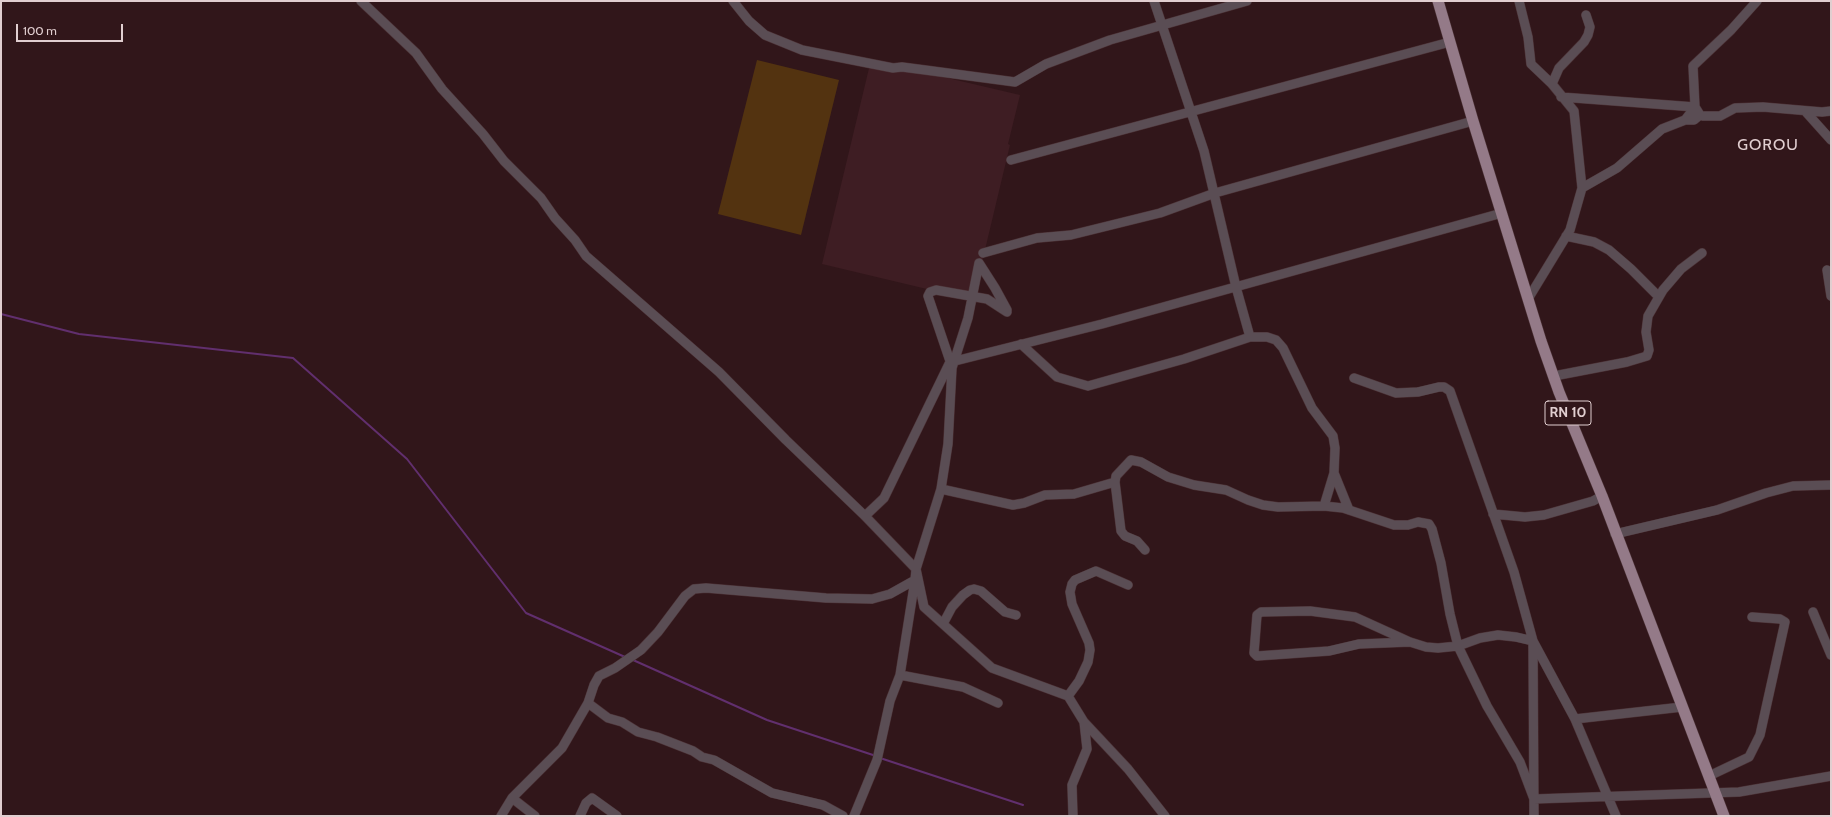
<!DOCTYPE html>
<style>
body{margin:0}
#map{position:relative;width:1832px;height:817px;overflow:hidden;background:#31161a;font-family:Cabin,sans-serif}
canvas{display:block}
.frame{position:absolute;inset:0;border:2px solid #e1ced0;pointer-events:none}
.scale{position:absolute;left:16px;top:24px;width:107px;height:18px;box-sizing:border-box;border:2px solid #e1ced0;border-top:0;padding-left:5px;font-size:12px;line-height:14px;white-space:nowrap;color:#e1ced0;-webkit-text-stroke:3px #31161a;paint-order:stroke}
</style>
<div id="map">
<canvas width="1832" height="817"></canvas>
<div class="frame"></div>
<div class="scale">100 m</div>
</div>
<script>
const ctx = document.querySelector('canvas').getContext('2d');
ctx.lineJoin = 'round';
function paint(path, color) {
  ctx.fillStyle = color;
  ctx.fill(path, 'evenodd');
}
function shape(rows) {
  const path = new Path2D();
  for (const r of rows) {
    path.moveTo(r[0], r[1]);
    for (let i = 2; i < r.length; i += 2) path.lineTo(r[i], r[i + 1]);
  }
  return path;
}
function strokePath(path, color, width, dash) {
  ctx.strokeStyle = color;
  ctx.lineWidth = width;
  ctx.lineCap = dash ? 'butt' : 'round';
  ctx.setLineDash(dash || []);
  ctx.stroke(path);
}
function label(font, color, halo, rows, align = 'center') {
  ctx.font = font + ' Cabin,sans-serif';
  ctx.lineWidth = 3;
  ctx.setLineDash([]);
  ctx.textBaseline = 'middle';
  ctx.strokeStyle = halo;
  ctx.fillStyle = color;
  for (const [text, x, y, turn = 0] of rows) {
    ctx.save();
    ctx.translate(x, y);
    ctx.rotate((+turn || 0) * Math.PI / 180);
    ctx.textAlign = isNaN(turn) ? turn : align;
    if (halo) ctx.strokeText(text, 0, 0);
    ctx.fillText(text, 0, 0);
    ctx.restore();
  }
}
paint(shape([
 [871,60,1020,95,1008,144,1010,145,973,300,822,264]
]), '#3e1d23');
paint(shape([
 [757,60,839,80,801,235,718,214]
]), '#533310');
strokePath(shape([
 [1,314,79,334,293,358,407,459,526,613,625,657],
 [633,660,767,720,876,756],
 [880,758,1023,805]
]), '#612f6e', 2);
const minor = shape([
 [361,1,416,53,442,89,483,134,504,161,541,198,555,218,575,240,586,256,719,372,786,440,865,516,916,569,924,607,992,668,1068,696,1084,722,1087,749,1072,785,1073,816],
 [733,1,749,21,765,35,802,50,893,68,902,67,925,70,1015,82,1046,64,1110,40,1247,1],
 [1154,1,1204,151,1236,287,1250,337],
 [1519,1,1528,37,1531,64,1552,84,1574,111,1582,188,1570,230,1528,299],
 [1552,84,1559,68,1584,42,1588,35,1590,27,1586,15],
 [1561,97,1695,107,1693,66,1731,30,1757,1],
 [1805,111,1831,140],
 [1685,120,1695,107,1700,115,1703,116,1720,116,1735,108,1763,107,1822,112,1831,111],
 [1011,160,1450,42],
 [1582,188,1617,168,1662,129,1685,120,1694,120,1700,115],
 [1566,236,1594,242,1609,250,1631,269,1659,297],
 [983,253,1037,238,1071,235,1160,213,1215,193,1473,121],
 [979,263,995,288,1007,310],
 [1827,270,1831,296],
 [1021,344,1057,377,1088,386,1184,359,1250,337,1267,337,1276,340,1283,348,1312,408,1333,436,1335,448,1334,473,1349,510],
 [955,361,1102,324,1502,213],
 [952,367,928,296,930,292,936,290,987,299,1007,312],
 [1554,376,1627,362,1647,356,1649,350,1646,332,1648,316,1663,290,1681,269,1702,253],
 [1354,378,1396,393,1418,392,1439,387,1444,387,1450,391,1514,572,1533,641,1575,719,1616,816],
 [941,489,1013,505,1024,503,1045,495,1074,494,1115,482],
 [1324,506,1334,473],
 [1493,514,1525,517,1544,515,1593,501,1602,496],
 [865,516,884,498,950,362],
 [1615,534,1717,510,1766,493,1793,486,1831,485],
 [1145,550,1137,541,1125,536,1121,531,1115,482,1116,476,1131,460,1141,462,1168,477,1194,485,1226,490,1248,500,1263,505,1278,507,1324,506,1343,508,1394,525,1408,525,1418,522,1429,524,1432,529,1441,563,1450,614,1458,646,1487,706,1520,762,1534,799,1739,792,1831,776],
 [1813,612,1831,655],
 [943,624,952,607,963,595,970,590,974,589,981,591,1005,612,1016,615],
 [1410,642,1359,644,1329,651,1257,656,1254,653,1257,615,1261,612,1310,611,1355,617,1410,642,1426,647,1438,648,1458,646,1480,638,1498,635,1516,637,1533,641],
 [1533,643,1534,816],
 [900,675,963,687,998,703],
 [1068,696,1079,681,1088,662,1090,650,1089,643,1072,604,1070,592,1072,584,1075,580,1096,571,1128,585],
 [588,703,608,718,622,722,638,732,657,737,693,751,702,757,714,760,772,793,823,805,843,816],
 [1575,719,1682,707],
 [1084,722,1128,769,1165,816],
 [1709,776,1749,757,1760,735,1785,622,1780,619,1752,617],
 [512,798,535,816],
 [501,816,512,798,562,748,588,703,594,685,599,676,615,668,641,650,658,632,685,596,694,589,706,588,826,598,872,599,890,594,915,580,916,569,941,489,948,444,952,368,968,318,979,263],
 [580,816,586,803,592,798,617,816],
 [854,816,877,760,890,701,900,675,915,580]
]);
const major = shape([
 [1438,1,1473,121,1541,341,1559,392,1602,496,1724,816]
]);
strokePath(minor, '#4d3337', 10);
strokePath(major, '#4d3337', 12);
strokePath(minor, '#5a4d54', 9);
strokePath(major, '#947a88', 11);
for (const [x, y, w] of [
 [1568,413,46]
]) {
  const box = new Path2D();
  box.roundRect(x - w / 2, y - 12, w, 24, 3);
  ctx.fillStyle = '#31161a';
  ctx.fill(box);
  strokePath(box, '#e1ced0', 1);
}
label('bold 14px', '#e1ced0', null, [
 ["RN 10",1568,413]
]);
ctx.letterSpacing = '1px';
label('16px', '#e1ced0', '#31161a', [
 ["GOROU",1768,145]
]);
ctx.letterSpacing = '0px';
</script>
